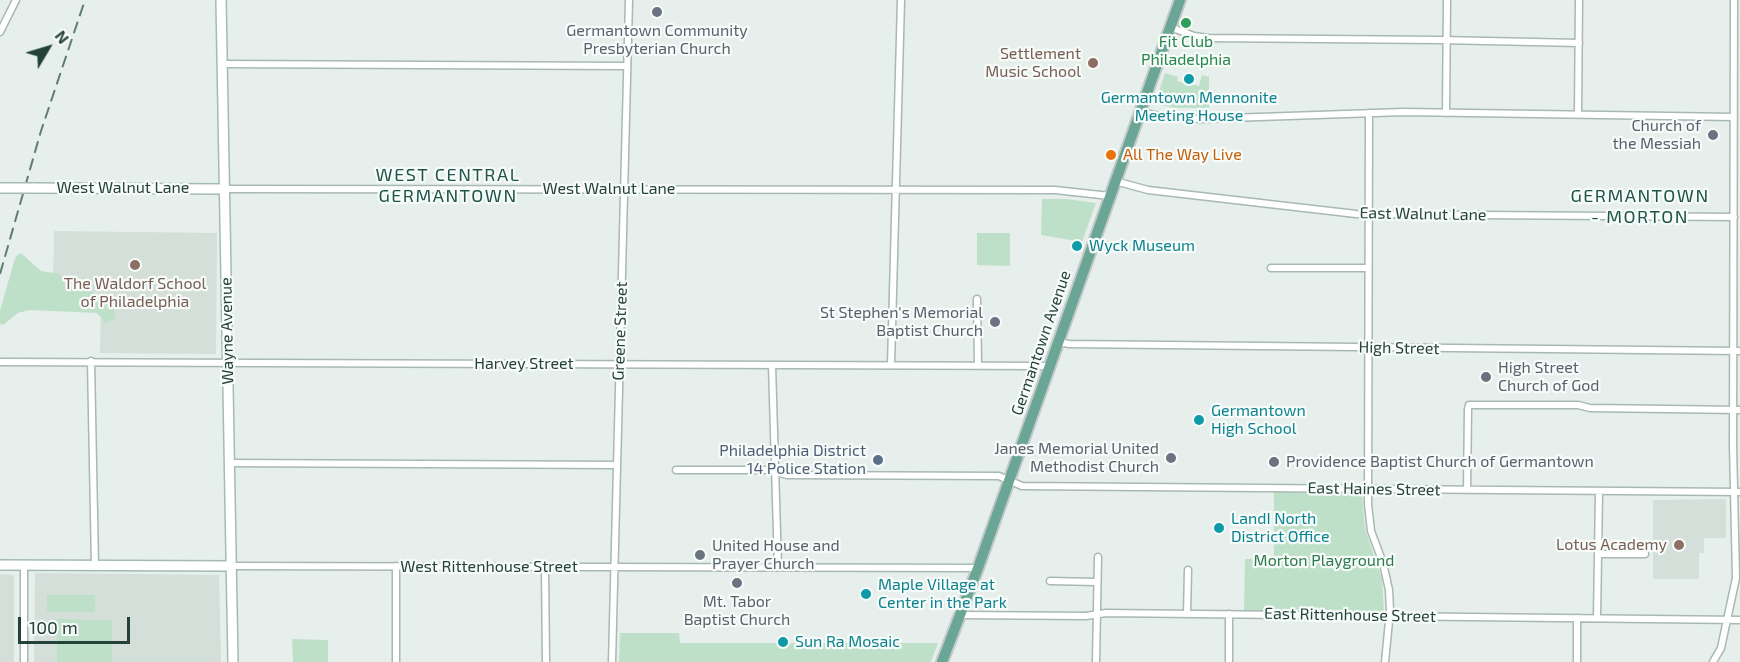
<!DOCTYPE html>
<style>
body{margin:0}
#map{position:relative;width:1740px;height:662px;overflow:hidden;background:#e6efeb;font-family:"Exo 2",sans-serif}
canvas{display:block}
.north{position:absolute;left:18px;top:18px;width:60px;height:60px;-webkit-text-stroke:4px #f7fbf9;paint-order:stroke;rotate:52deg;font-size:16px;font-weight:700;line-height:24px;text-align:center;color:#24423a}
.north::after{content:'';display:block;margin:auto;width:21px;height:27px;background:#24423a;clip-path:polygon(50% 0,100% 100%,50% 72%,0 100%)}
.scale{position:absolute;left:18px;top:617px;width:112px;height:27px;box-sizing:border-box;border:3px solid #24423a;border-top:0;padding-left:8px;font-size:18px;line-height:21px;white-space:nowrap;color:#24423a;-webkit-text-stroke:4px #f7fbf9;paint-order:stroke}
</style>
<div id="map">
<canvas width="1740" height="662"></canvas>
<div class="north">N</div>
<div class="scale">100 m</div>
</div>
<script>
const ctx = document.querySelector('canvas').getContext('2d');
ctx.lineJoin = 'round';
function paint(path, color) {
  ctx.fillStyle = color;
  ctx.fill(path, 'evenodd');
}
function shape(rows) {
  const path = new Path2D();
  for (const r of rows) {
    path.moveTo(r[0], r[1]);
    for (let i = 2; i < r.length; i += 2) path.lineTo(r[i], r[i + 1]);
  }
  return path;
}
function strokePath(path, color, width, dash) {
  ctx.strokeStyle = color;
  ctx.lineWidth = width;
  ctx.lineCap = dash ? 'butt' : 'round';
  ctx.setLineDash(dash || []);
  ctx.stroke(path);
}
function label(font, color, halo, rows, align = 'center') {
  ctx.font = font + ' "Exo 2",sans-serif';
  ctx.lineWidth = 4.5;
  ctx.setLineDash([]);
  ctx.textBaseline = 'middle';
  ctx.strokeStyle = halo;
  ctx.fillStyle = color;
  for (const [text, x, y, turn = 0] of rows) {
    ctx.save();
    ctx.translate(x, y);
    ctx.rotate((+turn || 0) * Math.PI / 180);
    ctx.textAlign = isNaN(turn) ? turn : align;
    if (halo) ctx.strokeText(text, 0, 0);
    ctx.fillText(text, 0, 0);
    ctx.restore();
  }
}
paint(shape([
 [54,231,217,233,216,354,100,353,101,298,53,297],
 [1726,499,1726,538,1704,538,1704,553,1699,553,1699,579,1653,579,1653,500],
 [35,573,219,575,221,662,34,662],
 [0,574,14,575,14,662,0,662]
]), '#d4dfda');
paint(shape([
 [1165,73,1178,77,1177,81,1199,86,1202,75,1209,77,1209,108,1174,108,1155,103],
 [1042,199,1066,199,1096,203,1082,242,1041,235],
 [977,233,1010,233,1010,266,977,265],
 [21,253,41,271,60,274,68,290,81,288,90,291,113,306,116,318,106,323,97,313,29,310,18,313,3,325,0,324,0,311,13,265,16,256],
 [1274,492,1362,494,1365,529,1382,579,1384,611,1244,611,1245,559,1274,559],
 [47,595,95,595,95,612,47,612],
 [57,619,112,620,112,662,57,662],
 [620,633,679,633,680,643,938,643,931,662,619,662],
 [292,639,328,640,328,662,293,662]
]), '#bfe0c8');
const street = shape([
 [1170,27,1194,36,1208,38,1440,40,1579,43],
 [0,32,16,0],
 [222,64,627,66],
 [1140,112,1164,117,1201,119,1404,112,1734,117],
 [1369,113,1368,504,1371,531,1383,563,1389,590,1390,611,1385,662],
 [1446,113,1447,0],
 [1578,114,1579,0],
 [1115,181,1148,190,1356,214,1734,217],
 [224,189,1055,190,1110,196],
 [1271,268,1368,268],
 [977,299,978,365],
 [1058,342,1069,344,1740,351],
 [91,361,95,566],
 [0,362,1049,366],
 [772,365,778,567],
 [891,365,901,0],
 [229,463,616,465],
 [676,470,768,470,787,475,999,476,1022,486,1740,492],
 [1467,490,1468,409,1469,405,1578,405,1590,408,1740,410],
 [1598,554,1645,554],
 [231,566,978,568],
 [396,566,396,662],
 [545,567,546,662],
 [1050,581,1097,582],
 [1187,614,1188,570],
 [960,615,1086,616,1106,613,1740,620],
 [1597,618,1599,491],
 [24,662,24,566],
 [612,662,629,0],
 [1096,662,1098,557],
 [1229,662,1229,614],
 [1577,662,1577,618],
 [1713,662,1721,648,1736,578,1733,445,1734,0]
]);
const secondary = shape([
 [221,0,233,662],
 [0,188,9,188],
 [33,188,224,189],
 [0,565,231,566]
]);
const primary = shape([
 [942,662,978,568,1180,0]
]);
strokePath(street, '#a8b8b2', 9);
strokePath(secondary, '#a4bbb3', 12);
strokePath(primary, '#c2cac8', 14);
strokePath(street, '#fff', 6);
strokePath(secondary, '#fff', 9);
strokePath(primary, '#6aa596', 10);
strokePath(shape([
 [0,274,41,131,85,0]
]), '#5f7d75', 2, [12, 6]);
const secondaryBridge = shape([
 [9,188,33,188]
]);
strokePath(secondaryBridge, '#a4bbb3', 12, []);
strokePath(secondaryBridge, '#fff', 9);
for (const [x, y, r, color] of [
 [657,12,6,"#6b7280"],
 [1186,23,6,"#2e9e5b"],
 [1093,63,6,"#8d6e63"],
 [1189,79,6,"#0f9aa8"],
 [1713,135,6,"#6b7280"],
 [1111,155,6,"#e8710a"],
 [1077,246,6,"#0f9aa8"],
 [135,265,6,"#8d6e63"],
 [995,322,6,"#6b7280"],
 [1486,377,6,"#6b7280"],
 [1199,420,6,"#0f9aa8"],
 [1171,458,6,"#6b7280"],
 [878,460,6,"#5c6f8a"],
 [1274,462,6,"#6b7280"],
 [1219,528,6,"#0f9aa8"],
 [1679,545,6,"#8d6e63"],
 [700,555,6,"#6b7280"],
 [737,583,6,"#6b7280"],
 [866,594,6,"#0f9aa8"],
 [783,642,6,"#0f9aa8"]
]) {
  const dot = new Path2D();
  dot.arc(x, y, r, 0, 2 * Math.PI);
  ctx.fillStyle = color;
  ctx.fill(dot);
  strokePath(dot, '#f7fbf9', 2);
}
label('16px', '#5b616d', '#f7fbf9', [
 ["Germantown Community",657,31,"center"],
 ["Presbyterian Church",657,49,"center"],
 ["Church of",1701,126],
 ["the Messiah",1701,144],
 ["St Stephen's Memorial",983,313],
 ["Baptist Church",983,331],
 ["High Street",1498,368,"left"],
 ["Church of God",1498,386,"left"],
 ["Janes Memorial United",1159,449],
 ["Methodist Church",1159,467],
 ["Providence Baptist Church of Germantown",1286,462,"left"],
 ["United House and",712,546,"left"],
 ["Prayer Church",712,564,"left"],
 ["Mt. Tabor",737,602,"center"],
 ["Baptist Church",737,620,"center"]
], 'right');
label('16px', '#27864d', '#f7fbf9', [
 ["Fit Club",1186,42],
 ["Philadelphia",1186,60]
]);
label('16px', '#785e54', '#f7fbf9', [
 ["Settlement",1081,54],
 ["Music School",1081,72],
 ["The Waldorf School",135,284,"center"],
 ["of Philadelphia",135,302,"center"],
 ["Lotus Academy",1667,545]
], 'right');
label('16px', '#0d838f', '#f7fbf9', [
 ["Germantown Mennonite",1189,98,"center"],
 ["Meeting House",1189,116,"center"],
 ["Wyck Museum",1089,246],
 ["Germantown",1211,411],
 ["High School",1211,429],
 ["LandI North",1231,519],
 ["District Office",1231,537],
 ["Maple Village at",878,585],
 ["Center in the Park",878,603],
 ["Sun Ra Mosaic",795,642]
], 'left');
label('16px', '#c56008', '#f7fbf9', [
 ["All The Way Live",1123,155]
], 'left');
label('16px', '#24423a', '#f7fbf9', [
 ["West Walnut Lane",123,188],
 ["West Walnut Lane",609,189],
 ["East Walnut Lane",1423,214,1],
 ["Wayne Avenue",227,331,-91],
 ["Greene Street",620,331,-88],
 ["Germantown Avenue",1041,343,-71],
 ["High Street",1399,348,1],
 ["Harvey Street",524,364],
 ["East Haines Street",1374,489,1],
 ["West Rittenhouse Street",489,567],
 ["East Rittenhouse Street",1350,615,1]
]);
label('16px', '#4e5e75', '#f7fbf9', [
 ["Philadelphia District",866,451],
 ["14 Police Station",866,469]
], 'right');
label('16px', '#2d7a4b', '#f7fbf9', [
 ["Morton Playground",1324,561]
]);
ctx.letterSpacing = '1.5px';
label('18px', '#1f5548', '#f7fbf9', [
 ["WEST CENTRAL",448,175],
 ["GERMANTOWN",448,196],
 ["GERMANTOWN",1640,196],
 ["- MORTON",1640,217]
]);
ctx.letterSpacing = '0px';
</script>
